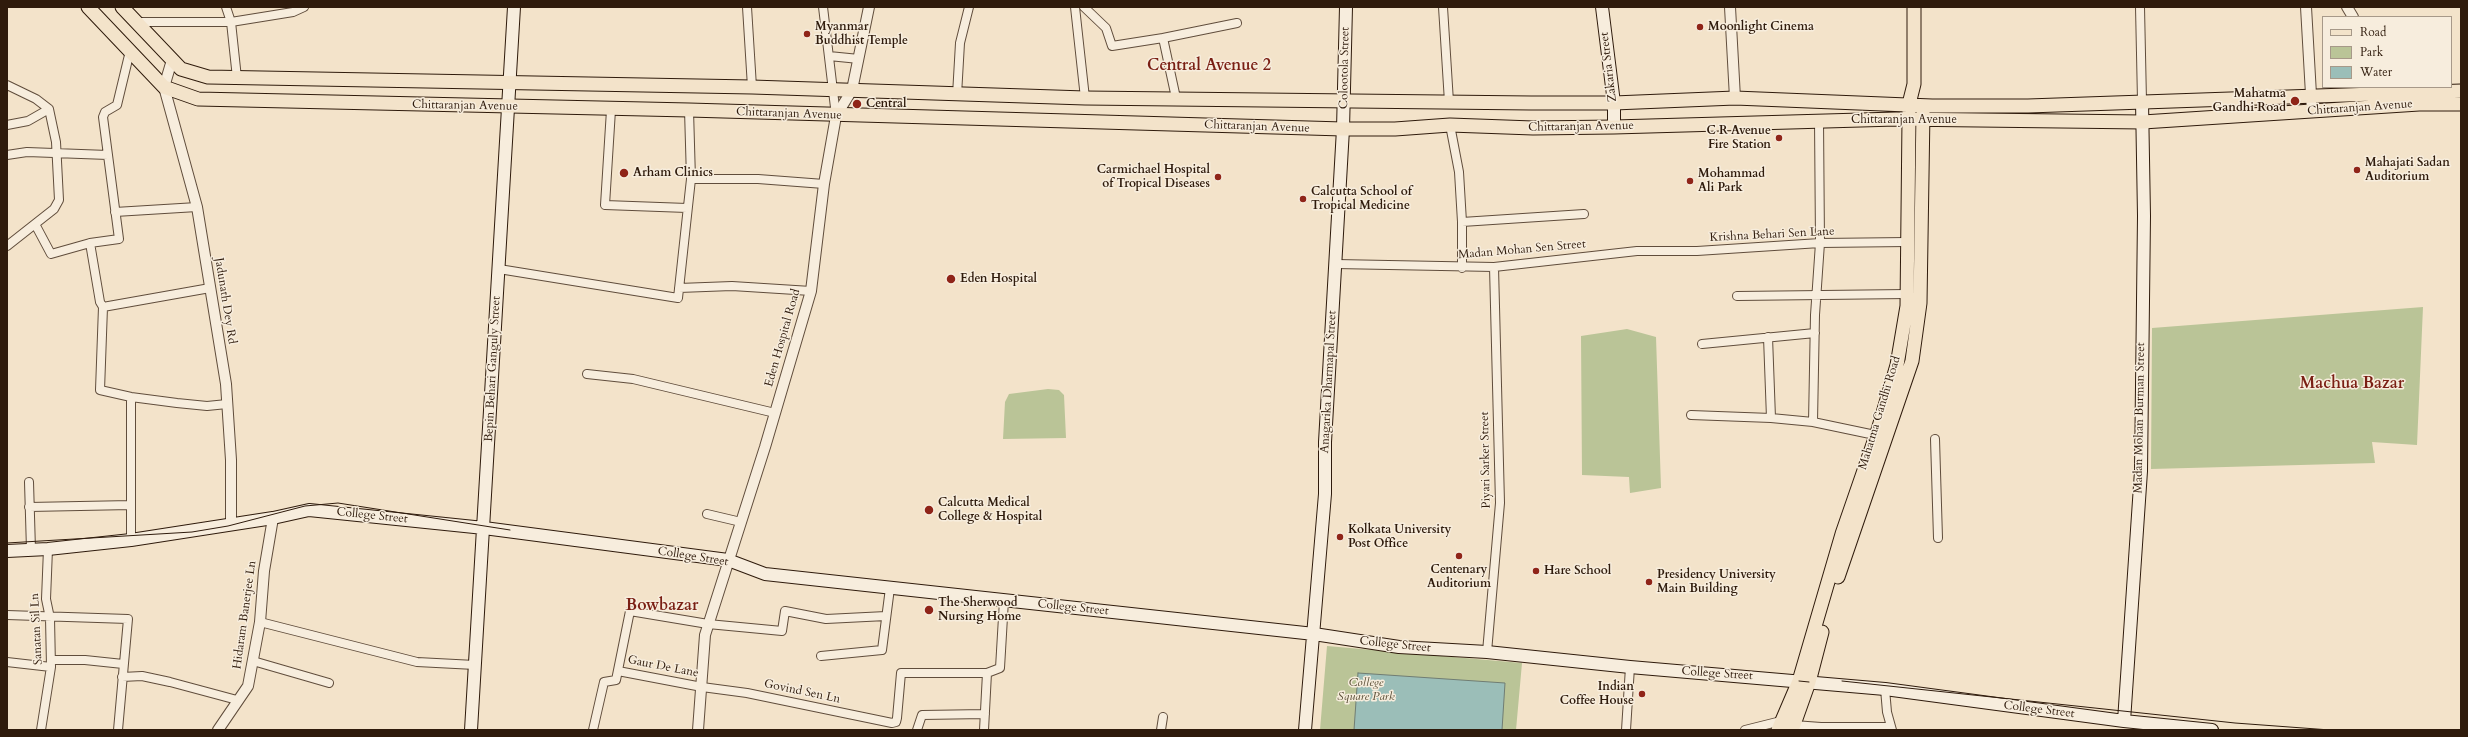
<!DOCTYPE html>
<style>
body{margin:0}
#map{position:relative;width:2468px;height:737px;overflow:hidden;background:#f3e3ca;font-family:Cardo,serif}
canvas{display:block}
.frame{position:absolute;inset:0;border:8px solid #2f1b0c;pointer-events:none}
.legend{position:absolute;left:2322px;top:16px;width:130px;height:72px;box-sizing:border-box;background:#f7eddd;border:1px solid #a79989;margin:0;padding:5px 7px;list-style:none;font-size:12px;color:#2f1b0c}
.legend li{display:flex;align-items:center;gap:8px;height:20px}
.legend b{width:20px;border:1px solid #a79989}
</style>
<div id="map">
<canvas width="2468" height="737"></canvas>
<div class="frame"></div>
<ul class="legend">
<li><b style="height:5px;background:#f3e3ca"></b>Road</li>
<li><b style="height:11px;background:#bac497"></b>Park</li>
<li><b style="height:11px;background:#9bbeb8"></b>Water</li>
</ul>
</div>
<script>
const ctx = document.querySelector('canvas').getContext('2d');
ctx.lineJoin = 'round';
function paint(path, color) {
  ctx.fillStyle = color;
  ctx.fill(path, 'evenodd');
}
function shape(rows) {
  const path = new Path2D();
  for (const r of rows) {
    path.moveTo(r[0], r[1]);
    for (let i = 2; i < r.length; i += 2) path.lineTo(r[i], r[i + 1]);
  }
  return path;
}
function strokePath(path, color, width, dash) {
  ctx.strokeStyle = color;
  ctx.lineWidth = width;
  ctx.lineCap = dash ? 'butt' : 'round';
  ctx.setLineDash(dash || []);
  ctx.stroke(path);
}
function label(font, color, halo, rows, align = 'center') {
  ctx.font = font + ' Cardo,serif';
  ctx.lineWidth = 3;
  ctx.setLineDash([]);
  ctx.textBaseline = 'middle';
  ctx.strokeStyle = halo;
  ctx.fillStyle = color;
  for (const [text, x, y, turn = 0] of rows) {
    ctx.save();
    ctx.translate(x, y);
    ctx.rotate((+turn || 0) * Math.PI / 180);
    ctx.textAlign = isNaN(turn) ? turn : align;
    if (halo) ctx.strokeText(text, 0, 0);
    ctx.fillText(text, 0, 0);
    ctx.restore();
  }
}
paint(shape([
 [2423,307,2417,445,2372,442,2375,463,2151,469,2152,328],
 [1627,329,1656,337,1661,488,1630,493,1629,477,1582,475,1581,336],
 [1048,389,1059,390,1064,395,1066,438,1003,439,1005,402,1009,394],
 [1327,646,1522,663,1516,730,1320,730]
]), '#bac497');
const water = shape([
 [1358,673,1505,683,1502,730,1354,730,1358,673]
]);
paint(water, '#9bbeb8');
strokePath(water, '#707d73', 1);
const minor = shape([
 [226,7,231,22,237,78],
 [747,7,752,87],
 [823,7,836,116],
 [1075,7,1085,98],
 [1084,7,1106,28,1112,46,1163,38,1237,23],
 [1443,7,1449,102],
 [2140,7,2142,101],
 [135,22,231,22,293,12,304,7],
 [1163,38,1176,98],
 [829,56,859,59],
 [7,85,36,99,49,109,56,142,59,200,54,209,7,246],
 [957,95,960,43,969,7],
 [611,110,605,205,687,208],
 [7,125,28,121,49,109],
 [1450,125,1459,172,1462,222],
 [7,155,27,152,108,155],
 [691,179,758,179,824,184],
 [115,212,197,207],
 [35,224,51,254,90,243,119,239,103,117,105,112,117,105,130,51],
 [90,243,100,302,103,307,210,288],
 [1336,264,1494,267,1637,251,1697,251,1820,243,1907,242],
 [1462,268,1462,222,1584,214],
 [499,269,678,298,691,179,689,110],
 [679,288,732,286,811,291],
 [1737,296,1907,294],
 [103,307,100,390,131,397,177,403,207,406,227,404],
 [1768,337,1771,418],
 [1702,344,1815,333],
 [587,374,633,379,775,413],
 [1691,415,1771,418,1813,422,1875,435],
 [1813,422,1815,315,1820,243,1819,120],
 [1935,439,1938,538],
 [29,482,31,550],
 [29,507,131,505],
 [707,514,741,522],
 [131,540,131,397],
 [7,615,128,619,118,730],
 [260,622,417,662,475,665],
 [1487,652,1500,503,1494,267],
 [821,656,882,650,890,588],
 [51,660,85,660,123,664],
 [253,661,329,683],
 [7,662,51,667],
 [618,671,702,687,747,693,892,723,896,722,897,718,901,673,987,673],
 [122,677,142,676,170,682,237,700],
 [1885,689,1887,712,1892,730],
 [41,730,51,667,50,618,46,599,48,549],
 [593,730,604,682,616,680,630,611,708,624,782,631,785,611,826,619,886,616],
 [917,730,922,715,985,714],
 [984,730,987,673,1000,668,1004,600],
 [1161,730,1163,717],
 [1626,730,1630,667],
 [1745,730,1781,721,1794,725,1821,727],
 [1821,730,1821,727,1891,727]
]);
const tertiary = shape([
 [1730,7,1735,98],
 [2306,7,2312,112],
 [2347,7,2353,17],
 [172,60,164,87,197,207,226,384,231,460,231,523],
 [218,730,248,686,260,622,264,571,273,518],
 [698,730,705,635,765,447,811,291,824,184,836,116,852,90,869,7]
]);
const secondary = shape([
 [1602,7,1614,103,1614,127],
 [7,551,48,549,131,540,273,518,309,510,484,528,728,560,765,574,1314,634,1399,647,1487,652,1630,667,1885,689,2124,721,2212,730],
 [2124,721,2141,471,2144,216,2142,101],
 [471,730,514,7],
 [1305,730,1325,494,1325,442,1343,129,1346,7]
]);
const primary = shape([
 [88,7,164,87,198,99,689,110,1343,129,1395,129,1450,125,1533,128,1614,127,1896,119,2143,122,2419,104,2461,104],
 [122,7,181,69,208,77,752,87,1085,98,1531,103,1614,103,1735,98,1932,106,2028,106,2461,91],
 [1838,577,1912,361,1920,303,1923,112],
 [1778,730,1799,681,1842,534,1878,430,1897,365,1907,306,1909,119,1909,104,1914,84,1914,7],
 [1792,730,1809,682,1822,632]
]);
strokePath(minor, '#604d3c', 10);
strokePath(tertiary, '#604d3c', 12);
strokePath(secondary, '#2f1b0c', 14);
strokePath(primary, '#2f1b0c', 15);
strokePath(minor, '#f7eddd', 8);
strokePath(tertiary, '#f7eddd', 10);
strokePath(secondary, '#f7eddd', 12);
strokePath(primary, '#f3e3ca', 13);
strokePath(shape([
 [7,543,192,532,228,526,305,506,338,503,510,530],
 [1799,681,1809,682],
 [1842,681,2235,723,2330,730]
]), '#2f1b0c', 1);
for (const [x, y, r, color] of [
 [1700,27,4,"#8f2418"],
 [807,34,4,"#8f2418"],
 [2295,101,5,"#8f2418"],
 [857,104,5,"#8f2418"],
 [1779,138,4,"#8f2418"],
 [2357,170,4,"#8f2418"],
 [624,173,5,"#8f2418"],
 [1218,177,4,"#8f2418"],
 [1690,181,4,"#8f2418"],
 [1303,199,4,"#8f2418"],
 [951,279,5,"#8f2418"],
 [929,510,5,"#8f2418"],
 [1340,537,4,"#8f2418"],
 [1459,556,4,"#8f2418"],
 [1536,571,4,"#8f2418"],
 [1649,582,4,"#8f2418"],
 [929,610,5,"#8f2418"],
 [1642,694,4,"#8f2418"]
]) {
  const dot = new Path2D();
  dot.arc(x, y, r, 0, 2 * Math.PI);
  ctx.fillStyle = color;
  ctx.fill(dot);
  strokePath(dot, '#f7eddd', 1.5);
}
label('bold 12px', '#2f1b0c', '#f7eddd', [
 ["Myanmar",815,27],
 ["Buddhist Temple",815,41],
 ["Moonlight Cinema",1708,27],
 ["Mahatma",2286,94,"right"],
 ["Gandhi Road",2286,108,"right"],
 ["Central",866,104],
 ["C R Avenue",1771,131,"right"],
 ["Fire Station",1771,145,"right"],
 ["Mahajati Sadan",2365,163],
 ["Auditorium",2365,177],
 ["Carmichael Hospital",1210,170,"right"],
 ["of Tropical Diseases",1210,184,"right"],
 ["Arham Clinics",633,173],
 ["Mohammad",1698,174],
 ["Ali Park",1698,188],
 ["Calcutta School of",1311,192],
 ["Tropical Medicine",1311,206],
 ["Eden Hospital",960,279],
 ["Calcutta Medical",938,503],
 ["College & Hospital",938,517],
 ["Kolkata University",1348,530],
 ["Post Office",1348,544],
 ["Centenary",1459,570,"center"],
 ["Auditorium",1459,584,"center"],
 ["Hare School",1544,571],
 ["Presidency University",1657,575],
 ["Main Building",1657,589],
 ["The Sherwood",938,603],
 ["Nursing Home",938,617],
 ["Indian",1634,687,"right"],
 ["Coffee House",1634,701,"right"]
], 'left');
label('12px', '#2f1b0c', '#f7eddd', [
 ["Zakaria Street",1609,67,-97],
 ["Colootola Street",1345,68,-89],
 ["Chittaranjan Avenue",465,106,1],
 ["Chittaranjan Avenue",2360,108,-4],
 ["Chittaranjan Avenue",789,114,2],
 ["Chittaranjan Avenue",1904,120],
 ["Chittaranjan Avenue",1257,127,2],
 ["Chittaranjan Avenue",1581,127,-1],
 ["Krishna Behari Sen Lane",1772,235,-3],
 ["Madan Mohan Sen Street",1522,250,-5],
 ["Jadunath Dey Rd",225,301,81],
 ["Eden Hospital Road",783,338,-74],
 ["Bepin Behari Ganguly Street",493,369,-87],
 ["Anagarika Dharmapal Street",1329,382,-87],
 ["Mahatma Gandhi Road",1880,413,-73],
 ["Madan Mohan Burman Street",2140,418,-89],
 ["Piyari Sarker Street",1486,460,-91],
 ["College Street",372,516,6],
 ["College Street",693,557,9],
 ["College Street",1073,608,6],
 ["Hidaram Banerjee Ln",245,615,-82],
 ["Sanatan Sil Ln",37,629,-93],
 ["College Street",1395,645,6],
 ["Gaur De Lane",663,667,11],
 ["College Street",1717,674,4],
 ["Govind Sen Ln",802,692,12],
 ["College Street",2039,710,7]
]);
label('italic 12px', '#594e36', '#f7eddd', [
 ["College",1366,683],
 ["Square Park",1366,697]
]);
label('bold 16px', '#7a1f14', '#f7eddd', [
 ["Central Avenue 2",1209,66],
 ["Machua Bazar",2352,384],
 ["Bowbazar",662,606]
]);
</script>
